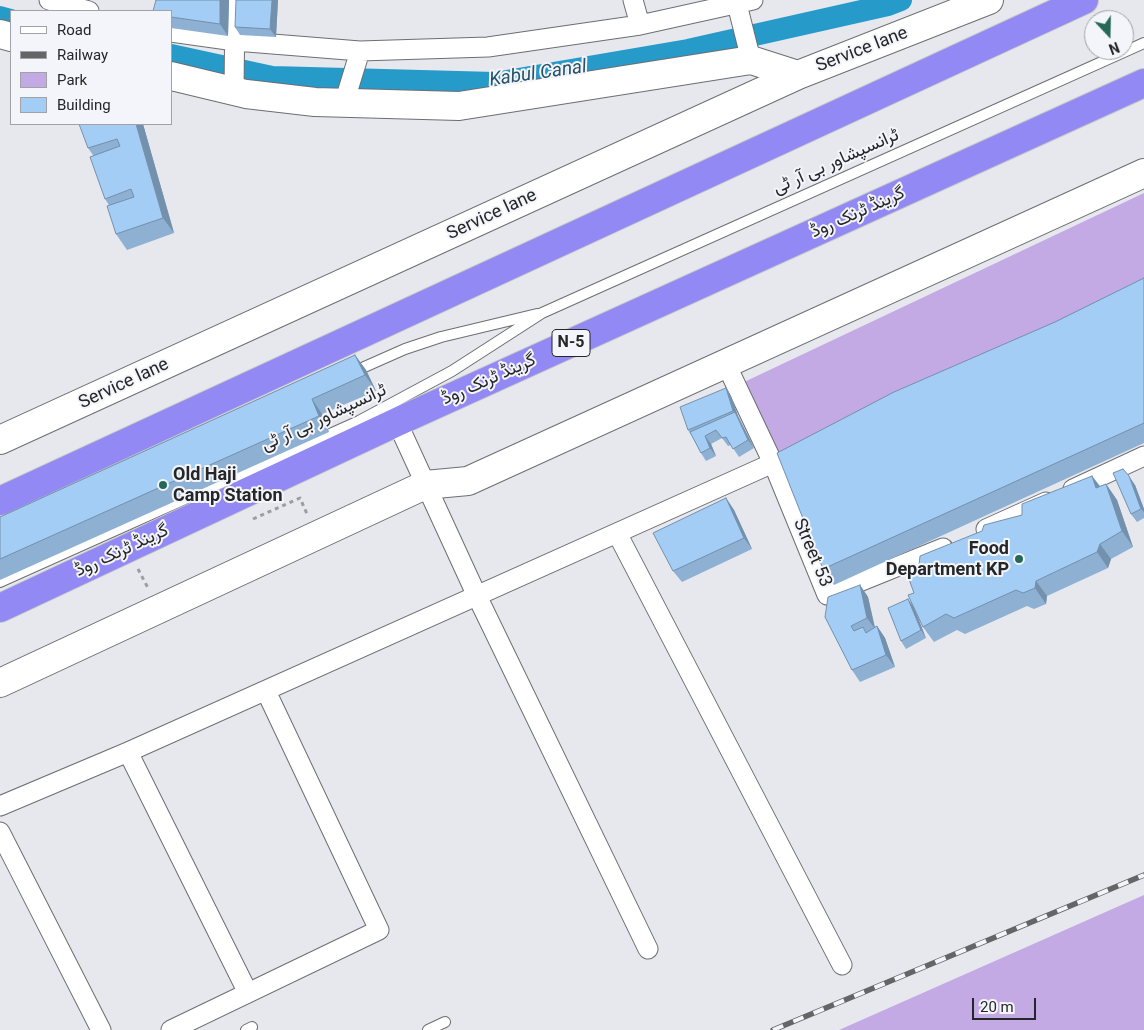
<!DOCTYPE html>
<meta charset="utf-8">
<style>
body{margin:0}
#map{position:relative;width:1144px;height:1030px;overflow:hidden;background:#e6e8ed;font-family:Roboto,sans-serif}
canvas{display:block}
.legend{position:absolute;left:10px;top:10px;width:162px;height:115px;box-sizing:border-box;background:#f3f5fa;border:1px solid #a1a2a6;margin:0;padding:6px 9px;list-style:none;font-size:15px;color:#252627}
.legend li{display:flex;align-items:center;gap:10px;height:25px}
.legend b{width:25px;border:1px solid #a1a2a6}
.north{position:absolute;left:1084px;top:10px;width:50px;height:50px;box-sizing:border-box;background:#f3f5fa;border:1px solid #a1a2a6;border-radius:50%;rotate:159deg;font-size:14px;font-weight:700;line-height:20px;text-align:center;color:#252627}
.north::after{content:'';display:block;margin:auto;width:18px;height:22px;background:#256858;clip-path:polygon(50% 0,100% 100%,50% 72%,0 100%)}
.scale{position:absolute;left:972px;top:998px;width:64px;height:22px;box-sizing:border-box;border:2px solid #252627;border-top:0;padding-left:6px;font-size:15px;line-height:18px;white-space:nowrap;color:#252627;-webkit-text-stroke:4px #f3f5fa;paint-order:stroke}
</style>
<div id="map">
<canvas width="1144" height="1030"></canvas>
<ul class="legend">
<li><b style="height:6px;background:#fff"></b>Road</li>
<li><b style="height:6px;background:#636567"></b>Railway</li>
<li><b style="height:14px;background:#c3aae4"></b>Park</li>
<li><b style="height:14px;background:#a4cdf5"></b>Building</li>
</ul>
<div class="north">N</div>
<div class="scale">20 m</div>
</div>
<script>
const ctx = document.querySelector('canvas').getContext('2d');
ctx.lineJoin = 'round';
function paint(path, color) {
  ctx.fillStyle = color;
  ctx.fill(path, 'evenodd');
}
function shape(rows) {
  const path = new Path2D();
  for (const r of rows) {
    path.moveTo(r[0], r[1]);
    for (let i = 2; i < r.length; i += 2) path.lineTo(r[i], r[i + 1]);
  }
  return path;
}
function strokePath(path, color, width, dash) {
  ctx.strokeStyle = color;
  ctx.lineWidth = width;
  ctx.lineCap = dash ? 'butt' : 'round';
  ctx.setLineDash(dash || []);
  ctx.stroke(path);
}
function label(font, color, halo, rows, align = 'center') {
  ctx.font = font + ' Roboto,Vazirmatn,sans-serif';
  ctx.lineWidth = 4;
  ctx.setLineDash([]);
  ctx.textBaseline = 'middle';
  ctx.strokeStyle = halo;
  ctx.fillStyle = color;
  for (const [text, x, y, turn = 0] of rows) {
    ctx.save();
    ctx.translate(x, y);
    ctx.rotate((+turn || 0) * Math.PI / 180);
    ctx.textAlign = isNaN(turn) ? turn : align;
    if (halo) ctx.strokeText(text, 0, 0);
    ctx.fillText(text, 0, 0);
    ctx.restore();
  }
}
paint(shape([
 [1144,193,1144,289,779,456,742,383],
 [1144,895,1144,1030,839,1030]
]), '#c3aae4');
strokePath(shape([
 [0,17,11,20],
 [171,55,272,77,495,83,688,50,888,5,901,0]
]), '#269bc9', 22);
const lane = shape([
 [353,372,405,349,441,337,537,314],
 [0,582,359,421,452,371,542,313,1144,43],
 [246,1030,252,1027],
 [428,1030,445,1022]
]);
const street = shape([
 [49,0,89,11],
 [633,0,640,25,753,0],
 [737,4,751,60],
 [171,32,235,41,360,51,488,47,640,25],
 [234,92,235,0],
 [344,103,360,51],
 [726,364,773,463,827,595,943,548],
 [397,422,477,596,648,949],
 [1073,489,1144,456],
 [986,529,1046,502],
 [617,533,842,965],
 [128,752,248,993],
 [0,806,128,752,773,463],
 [0,832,101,1030],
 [171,1030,379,930,266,691]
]);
const secondary = shape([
 [0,34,11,37],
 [171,76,246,94,315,102,459,106,751,60,798,75],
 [0,440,798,75,989,0],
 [0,683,425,485,468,481,1144,173]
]);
const highway = shape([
 [0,501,1084,0],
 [0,608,397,422,1144,83]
]);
strokePath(lane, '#6c6e72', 12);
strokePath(street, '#6c6e72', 21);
strokePath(secondary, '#6c6e72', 30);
strokePath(highway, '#c6c7c7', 30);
strokePath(shape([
 [253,519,300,498,307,514],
 [138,569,148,588]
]), '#9b9da0', 3, [4, 4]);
strokePath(lane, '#fff', 10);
strokePath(street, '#fff', 19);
strokePath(secondary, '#fff', 28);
strokePath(highway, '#9389f4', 28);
const rail = shape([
 [773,1030,1144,875]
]);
strokePath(rail, '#636567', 5.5);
strokePath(rail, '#f3f5fa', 4, [11]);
paint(shape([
 [229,0,228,36,171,28,171,11],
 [278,0,276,37,240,35,235,27],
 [143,124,174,233,127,250,116,234,109,205,105,199,93,155,88,148],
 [1144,278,1144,443,834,585,823,569,1055,322],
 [355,355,366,370,376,391,322,414,329,432,0,580,0,517],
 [726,388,731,396,738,416,754,448,739,457,731,445,728,446,722,438,711,444,716,456,706,461,701,453,693,438,688,430],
 [1092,476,1100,486,1106,484,1117,500,1133,547,1111,559,1108,568,1047,596,1046,604,1034,609,1027,606,965,634,957,630,934,642,923,627,914,593,919,565,1022,515],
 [1135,485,1144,509,1144,518,1137,522,1131,514],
 [726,498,734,510,752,549,682,582,673,571],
 [860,585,868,597,875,627,877,626,885,638,895,667,860,682,852,670,825,617],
 [908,599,926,638,906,649,901,641]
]), '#8db0d3');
paint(shape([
 [220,0,229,0,228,36,220,24],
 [272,0,278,0,276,37,270,29],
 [136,124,143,124,174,233,163,218],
 [355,355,366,370,376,391,365,375],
 [726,388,731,396,738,416,754,448,748,440,737,416,733,411],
 [312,399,322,414,329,432,319,416],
 [705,436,711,444,716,456,710,448],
 [1092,476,1103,491,1096,488],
 [1129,476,1135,485,1144,509,1144,512,1141,509],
 [1106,484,1117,500,1133,547,1122,531],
 [726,498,734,510,752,549,744,538],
 [1100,544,1111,559,1108,568,1097,552],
 [1036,581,1047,596,1046,604,1035,588],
 [860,585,868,597,875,629,867,618],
 [908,599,914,607,926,638,921,630],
 [877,626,885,638,895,667,886,655]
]), '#7390ac');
const building = shape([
 [156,0,220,0,220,24,171,17,171,11,153,11,156,0],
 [236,0,272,0,270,29,235,27,236,0],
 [79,124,136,124,163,218,116,234,107,206,134,197,131,189,105,199,90,157,120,146,117,139,88,148,79,124],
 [1144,278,1144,423,823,569,777,453,894,392,1055,322,1144,278],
 [355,355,365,375,312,399,319,416,0,559,0,517,355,355],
 [726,388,733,411,688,430,680,407,726,388],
 [735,412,748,440,733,449,726,437,722,438,716,430,705,436,710,448,701,453,690,432,735,412],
 [1123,469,1129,476,1141,509,1131,514,1113,473,1123,469],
 [1092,476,1096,488,1106,484,1122,531,1100,544,1097,552,1036,581,1035,588,1023,593,1016,590,954,618,946,614,923,627,908,595,914,593,906,571,919,565,920,556,982,531,984,525,1022,515,1022,504,1092,476],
 [726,498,744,538,673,571,653,533,726,498],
 [860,585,867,618,851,626,854,631,863,627,866,633,877,626,886,655,852,670,825,617,828,597,860,585],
 [908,599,921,630,901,641,888,608,908,599]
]);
paint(building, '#a4cdf5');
strokePath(building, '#7390ac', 1);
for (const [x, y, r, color] of [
 [163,485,5,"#256858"],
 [1019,559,5,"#256858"]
]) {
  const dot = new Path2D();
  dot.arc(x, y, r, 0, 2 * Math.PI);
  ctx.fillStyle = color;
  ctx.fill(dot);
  strokePath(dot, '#f3f5fa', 2);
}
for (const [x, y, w] of [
 [571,343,38]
]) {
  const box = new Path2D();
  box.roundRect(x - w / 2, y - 13.5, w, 27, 4);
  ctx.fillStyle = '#f3f5fa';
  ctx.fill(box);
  strokePath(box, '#252627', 1);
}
label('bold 16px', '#252627', null, [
 ["N-5",571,343]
]);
label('18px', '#252627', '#f3f5fa', [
 ["Service lane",862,50,-21],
 ["ٹرانسپشاور بی آر ٹی",836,162,-24],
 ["گرینڈ ٹرنک روڈ",858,213,-24],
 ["Service lane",492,215,-25],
 ["گرینڈ ٹرنک روڈ",489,380,-24],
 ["Service lane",124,384,-25],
 ["ٹرانسپشاور بی آر ٹی",324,418,-25],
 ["گرینڈ ٹرنک روڈ",122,551,-25],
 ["Street 53",812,553,67]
]);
label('bold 18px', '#252627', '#f3f5fa', [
 ["Old Haji",173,475],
 ["Camp Station",173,496],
 ["Food",1009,549,"right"],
 ["Department KP",1009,570,"right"]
], 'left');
label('italic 19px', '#255266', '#f3f5fa', [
 ["Kabul Canal",538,74,-8]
]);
</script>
